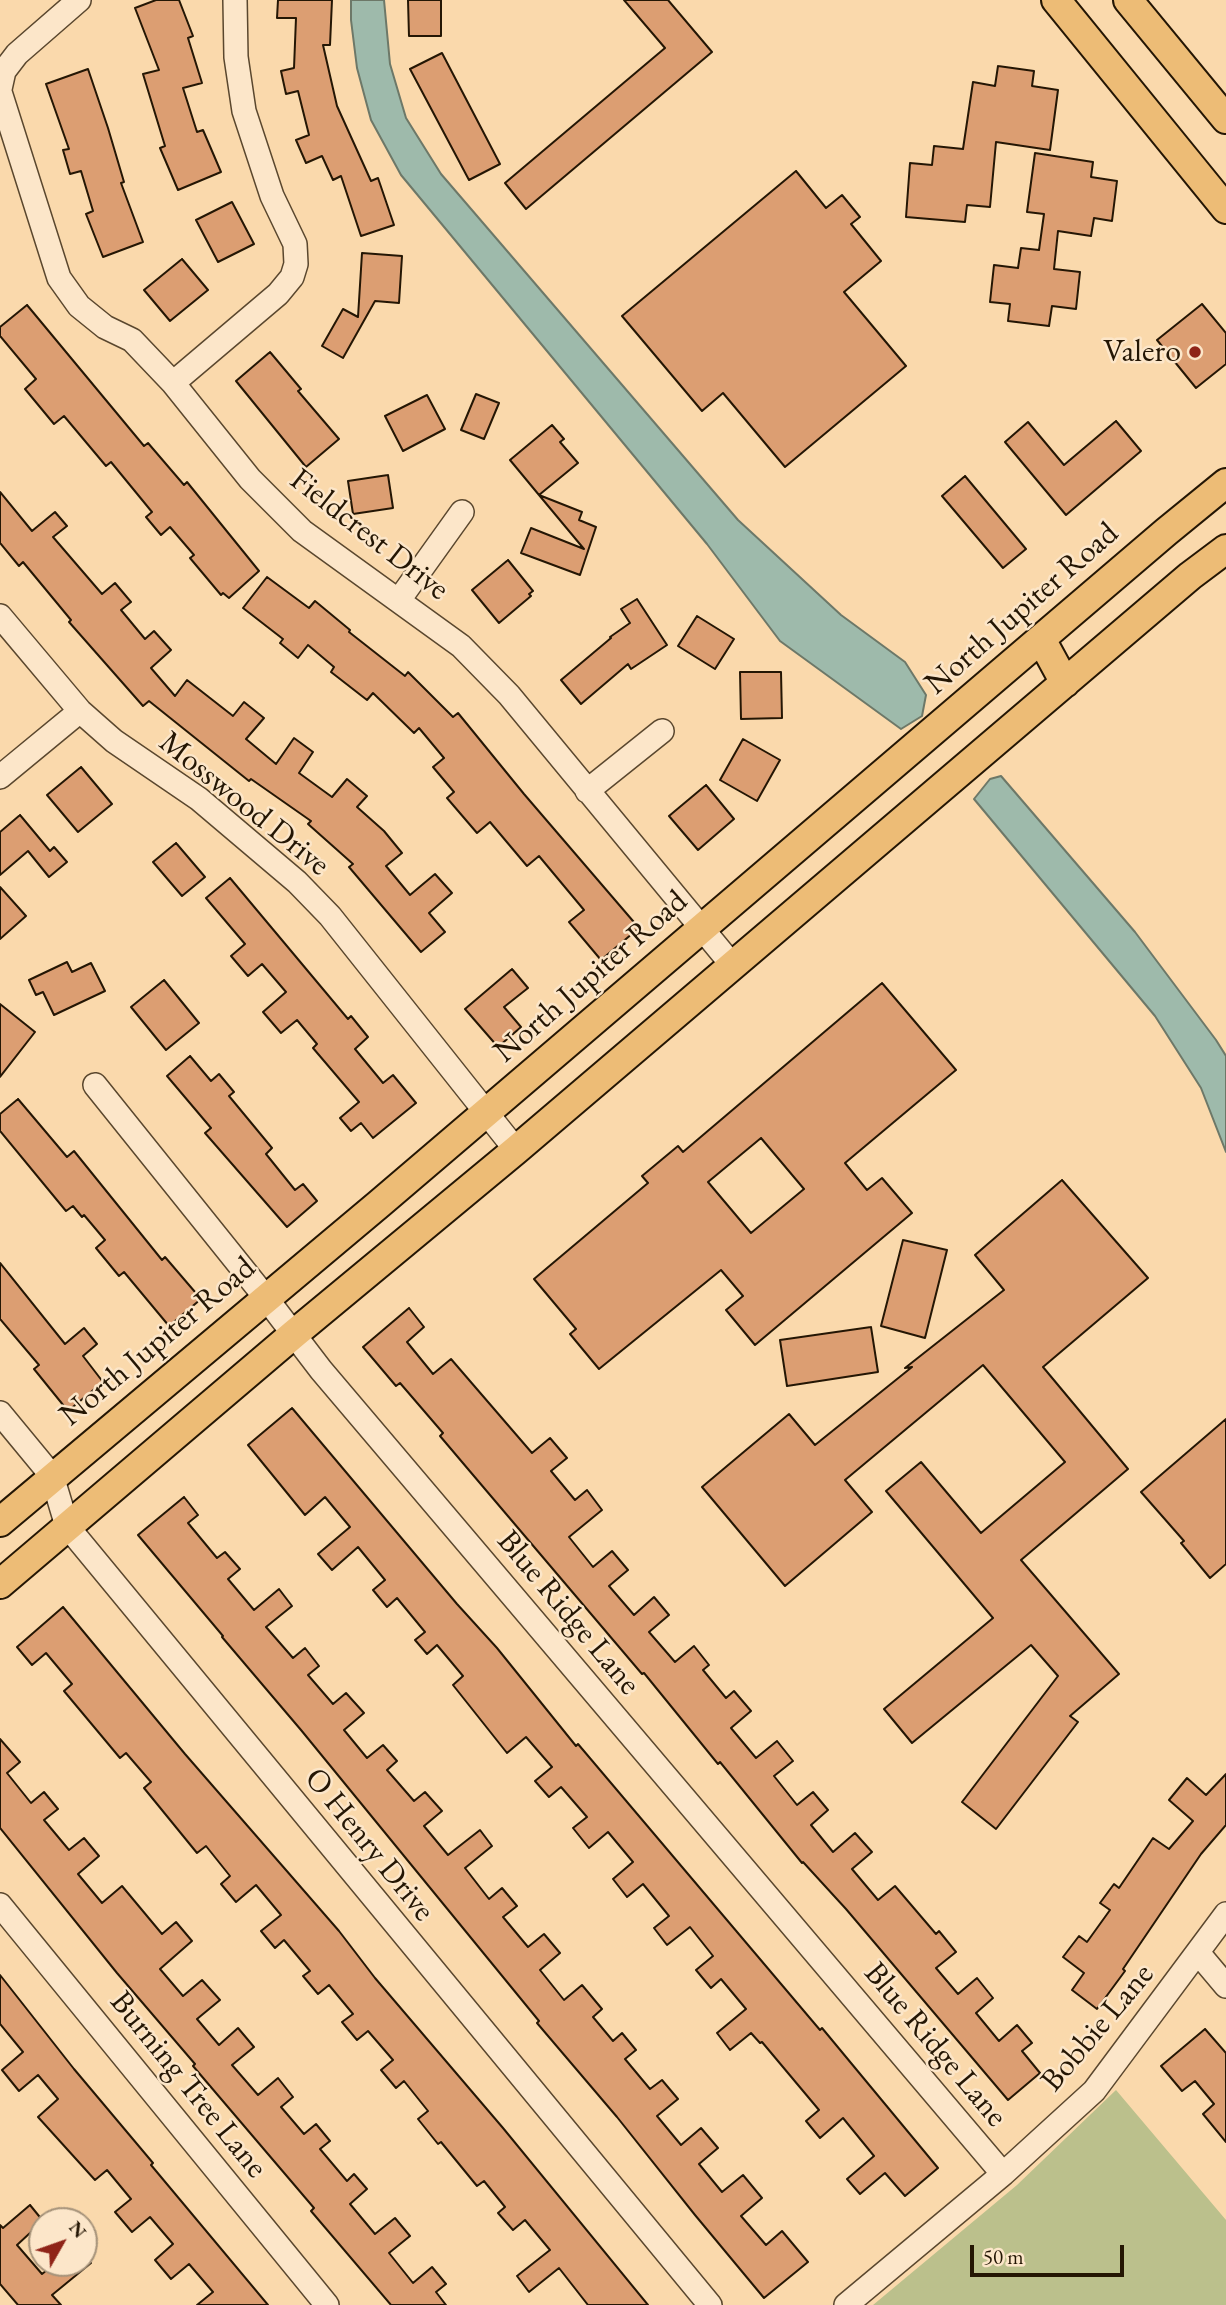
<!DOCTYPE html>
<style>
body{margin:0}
#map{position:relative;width:1226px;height:2305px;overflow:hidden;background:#fad9ac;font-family:"EB Garamond",serif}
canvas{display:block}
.north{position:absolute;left:28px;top:2207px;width:70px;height:70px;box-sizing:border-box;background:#fce6c9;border:2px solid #a6937a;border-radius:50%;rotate:50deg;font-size:19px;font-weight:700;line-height:28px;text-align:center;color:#241604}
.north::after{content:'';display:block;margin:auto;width:24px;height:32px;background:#8f2418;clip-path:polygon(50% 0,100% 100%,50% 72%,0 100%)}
.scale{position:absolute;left:970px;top:2245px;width:154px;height:32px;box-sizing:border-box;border:4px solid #241604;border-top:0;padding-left:9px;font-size:21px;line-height:24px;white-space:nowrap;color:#241604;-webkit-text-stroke:5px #fce6c9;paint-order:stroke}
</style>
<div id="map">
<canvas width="1226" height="2305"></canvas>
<div class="north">N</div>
<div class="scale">50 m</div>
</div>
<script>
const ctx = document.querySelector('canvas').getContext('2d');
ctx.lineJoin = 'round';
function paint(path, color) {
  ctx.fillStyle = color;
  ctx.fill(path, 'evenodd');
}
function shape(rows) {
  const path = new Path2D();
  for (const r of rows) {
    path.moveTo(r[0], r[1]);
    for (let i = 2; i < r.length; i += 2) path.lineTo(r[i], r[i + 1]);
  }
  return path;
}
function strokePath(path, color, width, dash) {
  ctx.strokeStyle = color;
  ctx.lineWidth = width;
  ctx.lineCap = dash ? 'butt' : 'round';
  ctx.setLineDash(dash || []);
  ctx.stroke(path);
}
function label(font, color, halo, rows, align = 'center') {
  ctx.font = font + ' "EB Garamond",serif';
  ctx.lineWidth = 5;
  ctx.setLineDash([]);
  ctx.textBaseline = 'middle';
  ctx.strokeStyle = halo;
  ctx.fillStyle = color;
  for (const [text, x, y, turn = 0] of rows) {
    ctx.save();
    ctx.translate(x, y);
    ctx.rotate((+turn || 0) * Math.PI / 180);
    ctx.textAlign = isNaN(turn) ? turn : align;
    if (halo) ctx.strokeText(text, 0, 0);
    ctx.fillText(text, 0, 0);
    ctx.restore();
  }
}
paint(shape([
 [1116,2090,1226,2220,1226,2305,873,2305,1017,2185]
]), '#bbc08c');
const water = shape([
 [351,0,384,0,390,64,406,118,441,174,738,520,841,615,905,662,926,695,922,716,901,729,780,641,707,544,401,175,371,120,357,68,351,20,351,0],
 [1001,776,1135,932,1216,1040,1226,1056,1226,1152,1201,1088,1155,1016,974,799,990,779,1001,776]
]);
paint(water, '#9ebaab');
strokePath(water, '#6d7868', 2);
const building = shape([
 [156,0,179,0,193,36,188,38,202,83,183,88,197,132,203,130,221,172,178,190,160,148,165,146,143,74,159,70,135,8,156,0],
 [278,0,332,0,330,45,323,45,337,106,371,181,378,178,394,225,361,236,341,176,333,180,322,156,306,163,296,140,309,135,298,91,286,94,281,71,294,68,296,18,277,18,278,0],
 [408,0,441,0,441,36,409,36,408,0],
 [624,0,668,0,712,52,526,209,505,183,665,48,624,0],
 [442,53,500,164,469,180,410,69,442,53],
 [998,66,1034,71,1032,86,1058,90,1050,150,996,142,990,207,967,205,965,222,906,217,910,163,932,165,934,146,963,149,973,82,995,86,998,66],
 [88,69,108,128,124,182,121,183,143,242,103,257,86,214,93,211,81,171,70,174,63,150,69,149,46,84,88,69],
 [1035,153,1093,162,1091,177,1117,181,1112,221,1094,218,1091,236,1058,231,1054,269,1080,272,1076,309,1052,306,1049,326,1008,321,1010,304,990,302,994,265,1018,268,1021,248,1039,250,1044,214,1027,212,1035,153],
 [796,171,826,208,842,195,860,217,851,224,881,261,844,292,906,366,785,467,723,393,702,411,622,316,796,171],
 [232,202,254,244,218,262,196,220,232,202],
 [362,253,402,256,399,303,375,301,343,358,322,346,343,309,358,317,362,253],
 [182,259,208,290,170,321,144,290,182,259],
 [1202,304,1226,333,1226,364,1196,388,1157,340,1202,304],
 [27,305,144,446,148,443,184,485,187,482,259,571,229,598,223,593,221,595,190,558,194,555,170,527,161,535,146,517,152,512,111,462,106,466,64,416,54,424,25,389,36,379,0,336,0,327,27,305],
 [270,352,301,389,298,391,339,439,306,467,236,381,270,352],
 [476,394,499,403,484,439,461,430,476,394],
 [427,395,445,429,403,451,385,416,427,395],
 [1116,421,1141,451,1066,515,1005,442,1028,422,1064,465,1116,421],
 [552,425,564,439,560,442,578,463,539,495,510,460,552,425],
 [388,475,393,508,353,514,348,481,388,475],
 [965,476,1026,549,1003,568,942,496,965,476],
 [0,492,32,531,55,512,67,526,53,537,102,594,115,583,131,602,121,610,145,639,154,631,171,650,151,668,175,696,187,680,233,716,244,702,264,718,246,739,276,764,294,738,313,752,299,773,332,797,347,779,367,796,357,807,384,831,402,853,386,866,410,895,435,874,452,893,429,913,445,932,421,952,349,867,353,864,308,824,311,821,251,779,249,781,149,701,143,706,69,622,71,620,23,562,19,566,0,543,0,492],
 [539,495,582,512,579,520,596,527,580,575,521,553,531,528,584,549,539,495],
 [508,560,533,591,529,594,531,596,499,623,472,590,508,560],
 [267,577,309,608,315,601,350,630,349,632,405,676,408,672,453,717,458,713,524,794,639,928,601,960,569,922,584,910,539,856,527,866,490,822,477,833,447,798,454,792,433,767,444,758,419,728,414,733,373,693,367,700,331,672,334,667,308,645,298,658,280,643,283,639,243,608,267,577],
 [637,599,667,645,631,669,628,664,581,704,561,680,611,638,610,637,630,623,621,609,637,599],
 [697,616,734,639,715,669,678,646,697,616],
 [740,672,781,672,782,718,741,719,740,672],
 [743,739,780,760,757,801,720,780,743,739],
 [81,767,112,804,78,832,47,795,81,767],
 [706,785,734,819,698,850,669,816,706,785],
 [20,815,50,851,54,847,67,862,49,877,28,851,0,875,0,832,20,815],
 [176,843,205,877,182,896,153,862,176,843],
 [230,878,348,1019,351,1016,368,1037,355,1049,383,1083,393,1075,416,1103,373,1138,361,1123,351,1131,340,1118,359,1102,313,1048,317,1044,297,1020,281,1033,263,1012,286,992,262,964,248,976,231,956,245,944,206,898,230,878],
 [0,887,26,916,0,939,0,887],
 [67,962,72,972,91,963,105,991,54,1015,43,992,36,995,29,980,67,962],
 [512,969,528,988,504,1007,521,1027,498,1047,465,1009,512,969],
 [164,980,199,1023,166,1050,131,1007,164,980],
 [882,983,956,1070,845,1163,867,1190,882,1178,912,1213,755,1345,726,1310,743,1296,721,1270,599,1369,570,1334,576,1329,534,1279,648,1183,642,1176,678,1146,683,1152,882,983],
 [761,1138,804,1189,751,1233,708,1182,761,1138],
 [0,1004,35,1032,0,1077,0,1004],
 [190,1056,211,1081,219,1074,234,1092,229,1096,272,1148,266,1154,295,1190,303,1184,317,1201,287,1227,205,1133,211,1128,167,1076,190,1056],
 [18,1099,67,1157,74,1151,162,1260,165,1257,201,1299,169,1326,124,1272,119,1276,96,1248,105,1240,84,1215,82,1217,73,1206,66,1211,0,1131,0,1114,18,1099],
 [1062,1180,1148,1278,1043,1367,1128,1469,1021,1560,1119,1674,1070,1716,1078,1722,996,1829,962,1802,1058,1676,1031,1645,912,1743,884,1709,993,1618,886,1491,921,1462,981,1533,1065,1462,983,1365,845,1480,872,1512,785,1586,702,1487,789,1414,815,1445,912,1367,905,1368,1004,1290,975,1255,1062,1180],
 [903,1240,947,1250,925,1338,881,1326,903,1240],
 [0,1263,65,1344,84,1328,97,1344,83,1356,103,1382,68,1411,34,1369,39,1365,0,1319,0,1263],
 [409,1308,424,1327,407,1342,433,1374,451,1359,532,1453,550,1438,567,1458,551,1471,575,1500,587,1490,602,1510,569,1537,593,1567,612,1551,628,1570,609,1586,634,1615,654,1597,669,1615,649,1632,675,1662,694,1646,709,1665,703,1670,726,1698,734,1691,751,1711,731,1728,756,1758,777,1741,793,1761,774,1776,797,1805,813,1792,828,1810,811,1825,833,1852,855,1833,872,1852,852,1869,878,1900,895,1886,936,1934,939,1931,956,1952,936,1968,958,1994,977,1978,993,1998,976,2013,999,2041,1017,2025,1032,2043,1022,2051,1040,2073,1008,2100,846,1909,803,1862,802,1863,720,1762,718,1764,644,1673,642,1674,479,1482,440,1436,443,1433,400,1383,396,1386,363,1347,409,1308],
 [871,1327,878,1372,787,1386,780,1340,871,1327],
 [292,1408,457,1604,497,1648,576,1746,578,1744,820,2030,822,2028,938,2168,905,2196,885,2173,860,2194,847,2179,874,2156,843,2118,820,2138,806,2121,819,2110,762,2042,760,2043,751,2033,730,2050,717,2033,746,2009,721,1979,711,1988,696,1970,713,1956,690,1927,667,1945,654,1928,669,1916,643,1884,627,1897,613,1879,633,1862,608,1832,589,1848,573,1828,587,1817,561,1787,549,1797,535,1781,552,1767,526,1737,507,1753,453,1685,463,1676,437,1645,427,1654,415,1640,425,1632,397,1598,387,1607,373,1590,385,1580,358,1547,332,1570,318,1554,350,1527,325,1497,305,1515,248,1445,292,1408],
 [1226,1419,1226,1564,1210,1578,1181,1543,1184,1541,1141,1492,1226,1419],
 [184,1497,198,1515,188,1523,217,1558,225,1552,240,1569,228,1579,254,1610,279,1589,292,1606,266,1627,293,1658,305,1648,319,1666,308,1675,333,1704,346,1693,364,1713,344,1730,367,1758,383,1745,397,1761,387,1770,414,1801,425,1792,442,1811,424,1826,448,1855,480,1830,492,1846,465,1868,489,1899,502,1888,517,1906,503,1917,528,1947,544,1934,560,1953,540,1970,564,2000,582,1985,602,2009,593,2017,613,2041,622,2033,636,2050,625,2059,650,2089,662,2080,678,2099,657,2116,681,2145,701,2128,718,2148,699,2164,722,2192,743,2175,762,2198,741,2216,766,2245,782,2231,808,2262,764,2298,695,2215,617,2117,537,2023,539,2021,301,1730,222,1637,223,1636,138,1535,184,1497],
 [63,1607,185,1754,339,1931,375,1978,503,2128,648,2305,588,2305,559,2268,529,2292,517,2276,550,2250,525,2220,513,2230,498,2213,505,2207,484,2181,477,2186,441,2142,438,2144,418,2119,428,2111,404,2081,396,2088,381,2070,393,2060,368,2031,357,2040,342,2022,353,2014,329,1985,318,1994,303,1976,310,1971,284,1940,275,1948,261,1931,281,1915,256,1885,236,1902,221,1884,230,1876,206,1846,197,1853,144,1788,151,1782,126,1753,120,1758,64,1691,72,1684,46,1653,32,1665,17,1647,63,1607],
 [0,1739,20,1762,7,1773,31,1803,44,1792,58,1809,44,1820,69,1850,84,1838,99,1856,78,1874,102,1903,122,1886,162,1934,176,1922,192,1941,160,1969,183,1996,202,1980,220,2000,197,2019,219,2045,238,2028,254,2047,232,2065,258,2095,278,2078,293,2097,281,2107,304,2134,316,2124,330,2141,320,2149,347,2181,354,2174,367,2189,350,2204,375,2234,395,2218,410,2236,389,2253,413,2283,432,2267,446,2284,436,2292,446,2305,391,2305,311,2211,314,2208,193,2066,195,2064,117,1973,0,1828,0,1739],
 [1226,1774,1226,1825,1201,1854,1123,1969,1125,1971,1097,2009,1072,1990,1084,1973,1063,1957,1079,1936,1087,1942,1110,1910,1100,1903,1114,1884,1119,1888,1153,1838,1169,1849,1193,1821,1169,1800,1187,1778,1206,1795,1226,1774],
 [0,1975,74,2069,153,2163,151,2165,268,2305,197,2305,213,2292,189,2264,171,2279,155,2260,173,2244,150,2217,132,2232,115,2212,131,2199,107,2170,95,2180,38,2117,58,2099,38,2075,19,2091,2,2070,23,2052,0,2024,0,1975],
 [1205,2029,1226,2053,1226,2142,1203,2114,1214,2104,1195,2081,1182,2091,1161,2066,1205,2029],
 [30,2205,43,2221,17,2245,42,2274,56,2263,91,2263,52,2295,61,2305,18,2305,0,2284,0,2225,3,2228,30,2205]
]);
paint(building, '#dc9e72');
strokePath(building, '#241604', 2);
const minor = shape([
 [0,89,4,71,17,54,79,0],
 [0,92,59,278,79,306,105,327,132,340,173,383,250,479,302,531,461,646,509,695,733,966],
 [173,383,278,294,292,277,296,264,295,244,272,196,244,111,236,57,235,0],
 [399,600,462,512],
 [0,616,80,711,114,741,199,799,297,882,330,916,516,1150],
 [0,777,80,711],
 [587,791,662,731],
 [95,1085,266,1298,321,1370,1003,2174],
 [0,1413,52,1476,67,1526,710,2305],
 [0,1905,327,2305],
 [1199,1954,1226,1986],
 [846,2305,1003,2174,1094,2091,1226,1914]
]);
const major = shape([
 [1056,0,1226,209],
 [1128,0,1226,119],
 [1041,639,1065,683],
 [0,1522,379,1204,1166,532,1226,483],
 [0,1584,294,1334,516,1150,1190,576,1226,549]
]);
strokePath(minor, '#5a472e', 26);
strokePath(major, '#241604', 32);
strokePath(minor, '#fce6c9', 23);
strokePath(major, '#edbc76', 28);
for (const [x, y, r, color] of [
 [1195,352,7,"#8f2418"]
]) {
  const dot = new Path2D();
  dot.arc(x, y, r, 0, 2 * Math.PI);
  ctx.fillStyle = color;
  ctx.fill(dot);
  strokePath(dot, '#fce6c9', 2.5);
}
label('32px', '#241604', '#fce6c9', [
 ["Valero",1181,352]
], 'right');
label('32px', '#241604', '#fce6c9', [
 ["Fieldcrest Drive",369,535,38],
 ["North Jupiter Road",1022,609,-41],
 ["Mosswood Drive",244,804,39],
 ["North Jupiter Road",591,977,-41],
 ["North Jupiter Road",158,1342,-40],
 ["Blue Ridge Lane",568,1613,50],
 ["O Henry Drive",369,1845,51],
 ["Bobbie Lane",1098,2028,-50],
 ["Blue Ridge Lane",935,2045,50],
 ["Burning Tree Lane",188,2085,51]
]);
</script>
